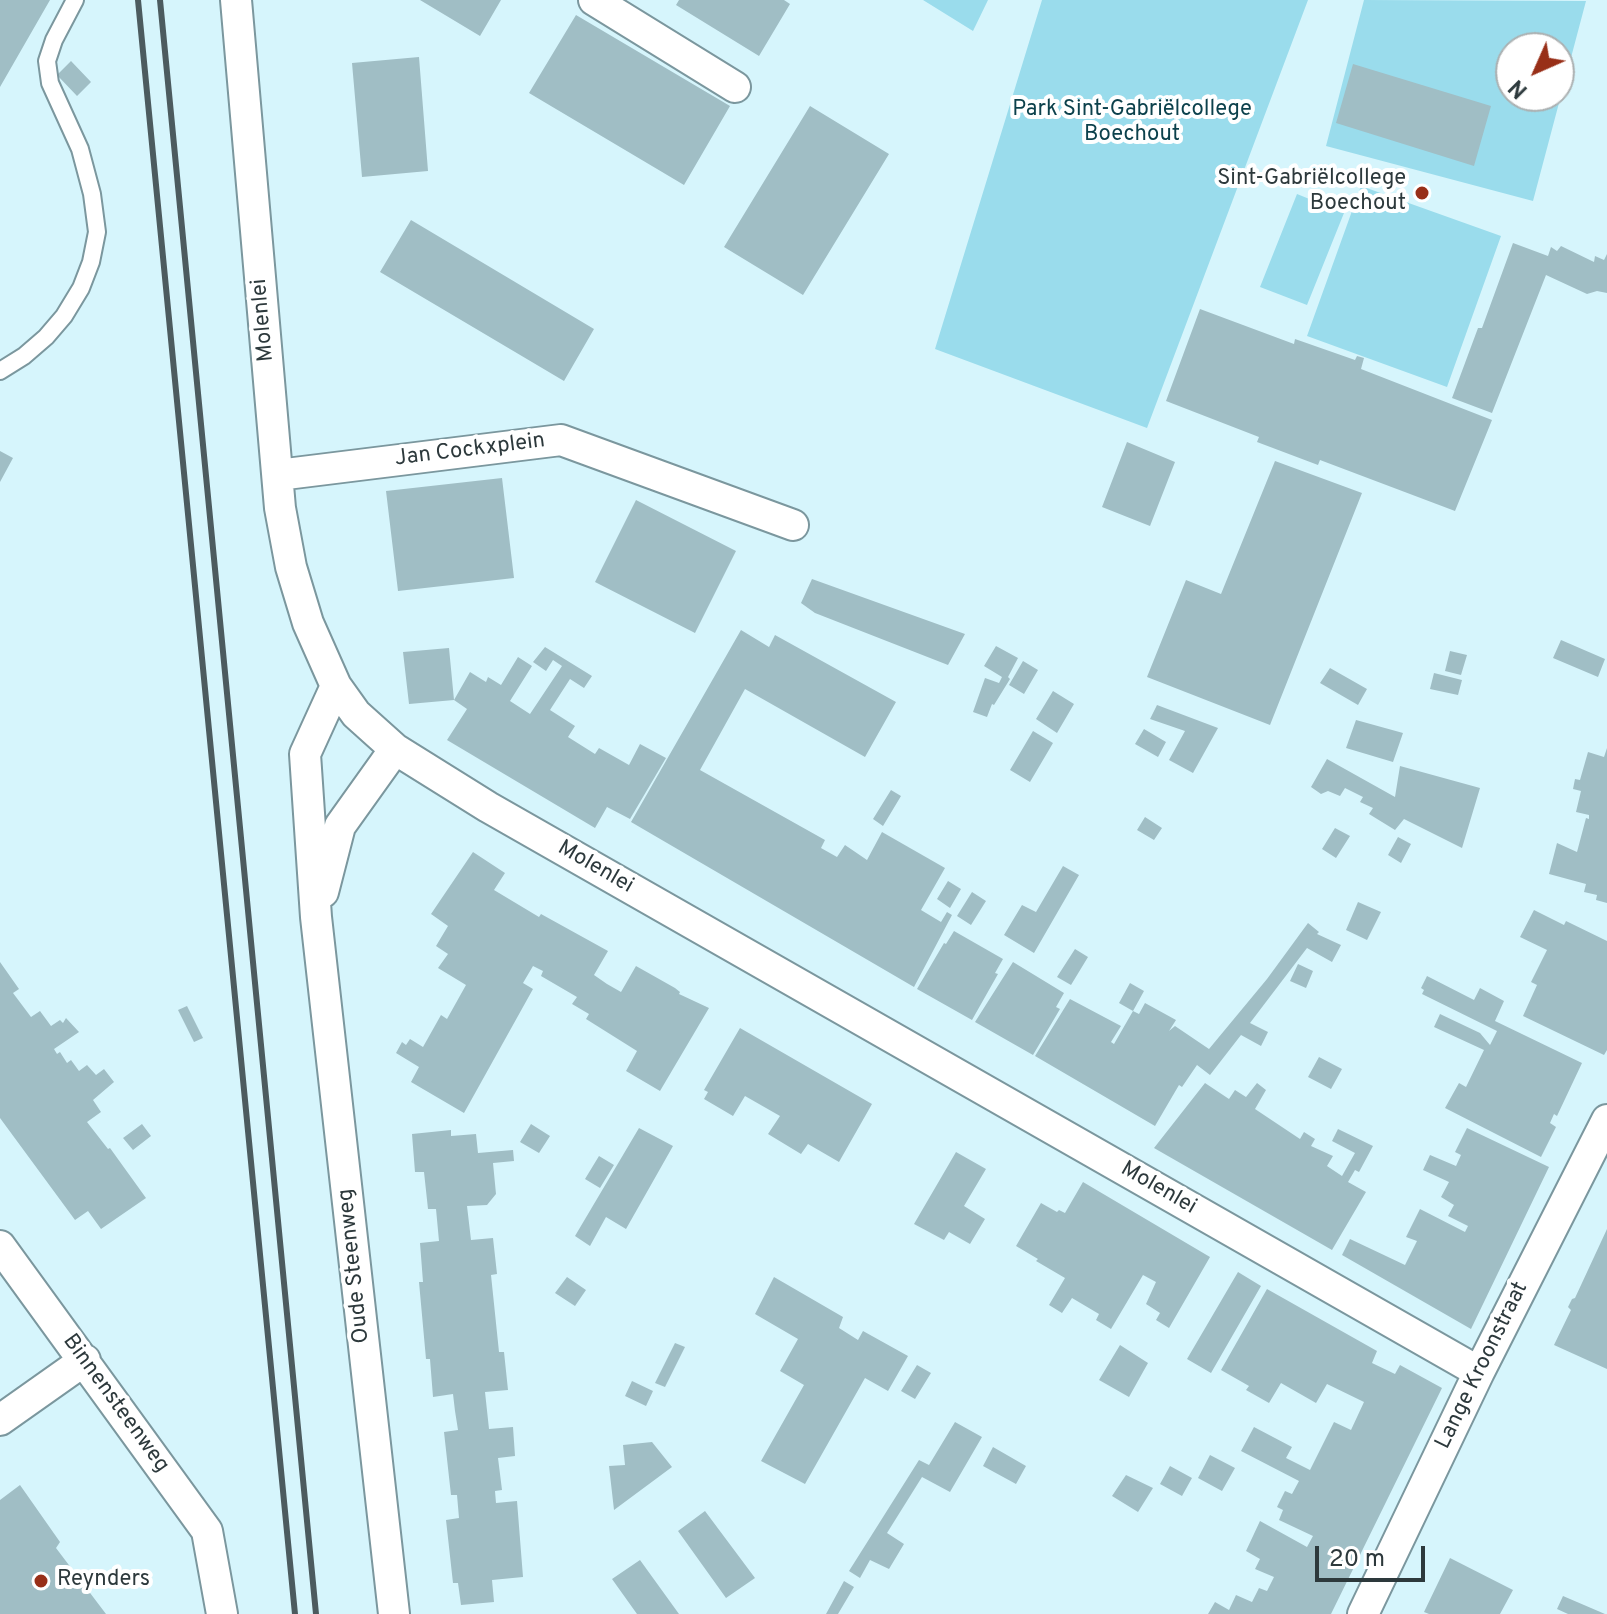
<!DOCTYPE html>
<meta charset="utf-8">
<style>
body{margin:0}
#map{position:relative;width:1607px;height:1614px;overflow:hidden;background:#d6f5fc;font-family:Overpass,sans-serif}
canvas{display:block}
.north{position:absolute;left:1495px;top:32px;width:80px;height:80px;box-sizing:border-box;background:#fff;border:2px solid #abb0b1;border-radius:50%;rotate:225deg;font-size:22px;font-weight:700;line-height:32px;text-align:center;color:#2d393c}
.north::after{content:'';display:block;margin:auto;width:28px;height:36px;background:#982f18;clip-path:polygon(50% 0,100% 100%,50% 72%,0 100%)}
.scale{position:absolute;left:1315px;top:1546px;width:110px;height:36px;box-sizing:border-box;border:4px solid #2d393c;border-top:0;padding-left:10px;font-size:24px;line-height:28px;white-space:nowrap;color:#2d393c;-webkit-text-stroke:6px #fff;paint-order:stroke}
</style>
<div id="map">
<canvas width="1607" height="1614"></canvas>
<div class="north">N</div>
<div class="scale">20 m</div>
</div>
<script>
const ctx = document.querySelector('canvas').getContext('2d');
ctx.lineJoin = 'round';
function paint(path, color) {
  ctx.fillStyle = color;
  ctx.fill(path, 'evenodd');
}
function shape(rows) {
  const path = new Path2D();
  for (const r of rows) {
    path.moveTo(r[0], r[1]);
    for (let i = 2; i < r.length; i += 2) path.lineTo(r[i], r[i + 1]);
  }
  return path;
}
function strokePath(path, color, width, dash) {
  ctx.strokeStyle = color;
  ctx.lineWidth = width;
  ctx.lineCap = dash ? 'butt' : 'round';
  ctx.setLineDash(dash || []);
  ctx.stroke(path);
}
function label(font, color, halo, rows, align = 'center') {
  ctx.font = font + ' Overpass,sans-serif';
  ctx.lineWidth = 8;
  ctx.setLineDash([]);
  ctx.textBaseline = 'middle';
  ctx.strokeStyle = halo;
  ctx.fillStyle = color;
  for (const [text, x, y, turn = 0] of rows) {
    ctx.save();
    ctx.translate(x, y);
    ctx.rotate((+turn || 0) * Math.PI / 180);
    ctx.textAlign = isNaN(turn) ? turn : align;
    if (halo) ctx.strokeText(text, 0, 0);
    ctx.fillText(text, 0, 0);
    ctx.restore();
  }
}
paint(shape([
 [923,0,988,0,973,31],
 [1042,0,1308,0,1147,428,935,349],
 [1364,0,1586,1,1533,201,1326,146],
 [1511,48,1559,48,1559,96,1511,96],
 [1361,186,1501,236,1447,387,1307,336],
 [1297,194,1344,213,1307,305,1260,287]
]), '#9adcec');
paint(shape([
 [0,0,50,0,0,87],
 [420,0,501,0,480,36],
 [679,0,784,0,790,4,759,56,676,5],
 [576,15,730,106,684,185,529,93],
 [419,57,428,171,362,177,352,63],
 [71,61,91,82,77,96,57,75],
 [1353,64,1491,106,1474,166,1336,123],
 [810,106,889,154,803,295,724,247],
 [411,220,594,329,564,381,380,272],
 [1513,243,1548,256,1551,247,1557,251,1561,246,1594,262,1595,256,1604,260,1607,254,1607,293,1597,291,1587,294,1546,275,1492,413,1452,398,1478,328,1482,328],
 [1200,309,1294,344,1295,339,1355,360,1357,356,1364,358,1361,369,1492,420,1455,511,1320,460,1318,465,1257,442,1259,437,1166,401],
 [1127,442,1175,462,1150,526,1102,507],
 [0,451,13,458,0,482],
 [1275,461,1362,493,1270,725,1147,677,1186,580,1221,594],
 [502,478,514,578,398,591,386,491],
 [636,500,736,551,695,633,595,582],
 [812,579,965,634,948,665,815,613,801,603],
 [741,630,769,647,775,635,896,702,865,757,745,689,700,770,825,840,821,848,837,857,845,845,867,860,882,832,945,868,921,910,941,922,947,912,952,915,914,987,631,822],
 [1561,640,1605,659,1598,677,1553,658],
 [996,646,1018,658,1008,677,1010,679,994,705,992,704,987,717,973,712,985,678,999,683,1002,677,984,666],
 [545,647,592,676,584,688,570,679,550,710,575,726,568,737,595,754,599,748,629,765,640,744,666,758,630,819,607,807,595,828,447,740,467,709,454,700,470,672,486,682,488,677,501,685,518,657,532,666,510,701,530,714,562,666,553,660,546,671,533,662],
 [449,648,454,700,409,704,403,652],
 [1450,651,1467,655,1461,675,1445,671],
 [1023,661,1038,670,1024,694,1009,685],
 [1330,668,1367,689,1358,705,1320,683],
 [1434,673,1462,680,1458,695,1430,689],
 [1053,691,1074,704,1057,733,1036,719],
 [1157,705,1218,728,1193,773,1169,760,1185,731,1150,719],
 [1356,720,1403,733,1393,762,1346,748],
 [1144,729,1166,742,1158,757,1135,744],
 [1033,731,1053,743,1030,782,1010,770],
 [1607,748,1607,903,1596,900,1597,895,1584,892,1586,884,1549,874,1557,843,1577,852,1586,818,1589,819,1589,815,1576,812,1581,791,1573,789,1575,779,1580,780,1588,752,1604,757],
 [1327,759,1395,797,1400,766,1480,788,1462,848,1404,819,1395,830,1369,814,1373,808,1360,802,1363,797,1345,788,1340,796,1328,791,1321,794,1311,787],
 [891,790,901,796,883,826,873,819],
 [1145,817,1162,828,1154,840,1137,830],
 [1335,828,1350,836,1336,858,1322,849],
 [1398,837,1411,844,1401,863,1388,855],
 [473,852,505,873,494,890,539,917,541,914,608,951,594,975,607,984,621,992,636,966,675,988,680,992,679,994,709,1008,660,1091,626,1071,637,1051,586,1019,589,1014,572,1004,577,997,541,976,543,971,533,966,523,983,533,989,464,1113,411,1082,419,1067,396,1053,402,1042,406,1045,410,1039,423,1047,441,1015,447,1019,466,985,438,968,448,954,436,946,448,926,431,914],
 [1063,866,1079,875,1034,953,1004,935,1022,905,1036,912],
 [948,881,961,889,950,908,937,899],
 [972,892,986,901,971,925,957,916],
 [1358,902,1381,912,1367,940,1346,930],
 [1534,910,1564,925,1566,921,1607,941,1607,1050,1604,1055,1523,1016,1537,985,1531,982,1547,950,1520,937],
 [1308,923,1319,932,1317,934,1341,945,1332,962,1307,948,1250,1023,1268,1032,1261,1046,1241,1035,1210,1075,1197,1065,1182,1087,1179,1085,1155,1126,1035,1056,1070,999,1121,1026,1111,1042,1114,1044,1133,1011,1139,1014,1145,1003,1176,1020,1169,1031,1175,1026,1209,1049,1267,979],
 [954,931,1003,959,995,973,998,974,972,1020,917,989,944,943,946,944],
 [1075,949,1088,957,1071,985,1057,977],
 [0,962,19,989,13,993,31,1017,40,1011,51,1026,60,1020,63,1023,66,1018,79,1032,54,1049,57,1054,60,1052,67,1063,71,1060,79,1071,87,1065,96,1075,104,1069,114,1082,93,1100,101,1112,87,1122,108,1149,110,1148,146,1198,101,1229,88,1211,75,1220,0,1118],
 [1013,962,1064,993,1056,1007,1060,1009,1033,1055,975,1022],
 [1298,964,1313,971,1306,988,1290,981],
 [1427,976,1474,1000,1480,988,1504,1001,1495,1021,1582,1063,1557,1116,1554,1114,1550,1123,1556,1127,1541,1157,1445,1108,1459,1083,1466,1087,1484,1050,1434,1027,1440,1014,1480,1033,1490,1045,1497,1031,1422,994,1424,990,1421,988],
 [1130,983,1144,991,1133,1011,1119,1003],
 [187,1006,203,1038,194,1042,178,1010],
 [740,1028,872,1104,839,1162,808,1144,801,1154,768,1134,780,1116,745,1096,733,1116,704,1099,708,1092,704,1090],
 [1319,1057,1342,1069,1331,1089,1308,1077],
 [1205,1083,1229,1099,1235,1090,1246,1097,1257,1083,1266,1090,1255,1109,1300,1139,1304,1132,1315,1139,1311,1146,1333,1156,1327,1166,1342,1176,1355,1153,1332,1141,1338,1129,1373,1146,1359,1172,1355,1170,1348,1182,1366,1192,1332,1250,1154,1148],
 [142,1124,151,1136,133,1150,123,1138],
 [531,1124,550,1136,539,1153,520,1142],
 [639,1128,673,1146,626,1229,606,1217,590,1246,575,1236],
 [1467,1128,1549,1167,1471,1329,1342,1255,1350,1239,1405,1265,1417,1241,1406,1237,1420,1209,1465,1232,1468,1226,1448,1216,1454,1205,1441,1197,1449,1182,1423,1170,1430,1155,1456,1166,1461,1155,1455,1152],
 [451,1130,451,1136,476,1134,478,1153,513,1150,514,1161,493,1163,496,1194,487,1205,467,1206,471,1240,493,1238,497,1274,491,1275,499,1352,504,1352,508,1390,485,1392,489,1429,513,1427,515,1456,498,1458,502,1490,495,1491,496,1503,517,1501,523,1577,492,1580,494,1602,461,1605,458,1583,453,1583,446,1520,459,1518,457,1495,451,1495,444,1432,458,1430,455,1411,453,1394,433,1397,430,1359,426,1359,419,1282,423,1282,420,1243,439,1241,436,1209,428,1209,424,1172,415,1172,412,1134],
 [956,1152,986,1169,964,1206,985,1219,970,1244,949,1232,944,1240,914,1224],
 [599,1156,614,1165,600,1188,585,1179],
 [1083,1182,1210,1257,1169,1328,1156,1320,1160,1313,1146,1304,1156,1282,1143,1275,1111,1329,1096,1320,1099,1314,1072,1298,1062,1313,1049,1305,1065,1278,1036,1261,1038,1259,1016,1246,1041,1203,1057,1212,1059,1210,1065,1213],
 [1607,1229,1607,1369,1554,1345,1571,1310,1568,1307,1572,1299,1575,1298],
 [1238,1272,1261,1286,1211,1373,1187,1359],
 [567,1277,586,1290,575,1306,555,1293],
 [774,1277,843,1317,839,1328,858,1340,863,1331,908,1356,888,1391,865,1378,805,1484,761,1461,804,1385,780,1371,798,1339,755,1314],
 [1267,1289,1377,1351,1372,1363,1395,1374,1400,1365,1442,1388,1331,1614,1208,1614,1215,1602,1229,1610,1236,1595,1252,1602,1259,1588,1267,1591,1274,1577,1255,1569,1260,1559,1246,1551,1260,1521,1307,1547,1313,1536,1279,1520,1283,1510,1277,1507,1285,1491,1292,1494,1299,1481,1241,1451,1254,1427,1292,1447,1286,1458,1310,1470,1334,1422,1351,1430,1364,1402,1327,1384,1316,1403,1281,1383,1269,1403,1246,1390,1249,1386,1221,1370],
 [675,1343,685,1347,665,1387,655,1383],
 [1120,1345,1148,1363,1129,1397,1099,1380],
 [917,1365,931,1373,915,1399,901,1391],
 [632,1381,653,1391,646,1406,625,1396],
 [955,1422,982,1437,950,1492,922,1477,887,1533,904,1544,889,1569,870,1560,860,1578,849,1571,919,1460,929,1465],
 [652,1442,672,1467,614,1510,609,1466,625,1465,623,1445],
 [993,1447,1026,1466,1016,1484,983,1466],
 [1210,1455,1235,1468,1222,1491,1198,1478],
 [1170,1466,1192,1478,1182,1496,1160,1484],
 [1126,1475,1153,1488,1138,1512,1112,1496],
 [20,1485,60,1542,56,1548,106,1614,0,1614,0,1500],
 [705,1511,755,1578,726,1598,678,1531],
 [1450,1558,1513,1590,1500,1614,1429,1614,1424,1612],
 [640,1560,679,1614,637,1614,612,1579],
 [844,1581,854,1587,838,1614,826,1614],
 [1563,1596,1605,1614,1568,1614,1557,1609]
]), '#a0bec5');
const service = shape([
 [0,371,24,356,46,337,64,316,81,288,91,262,97,232,92,194,80,149,50,83,47,61,54,40,75,0]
]);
const minor = shape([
 [236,0,280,508,291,567,308,623,336,686,356,714,395,749,488,807,1479,1372],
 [594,0,735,87],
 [278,475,561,440,793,525],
 [336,686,305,754,316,917,394,1614],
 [323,892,340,826,395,749],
 [0,1246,207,1531,222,1614],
 [0,1420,85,1360],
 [1363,1614,1479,1372,1607,1120]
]);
strokePath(service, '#7b979e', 20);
strokePath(minor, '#7b979e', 34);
strokePath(service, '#fff', 16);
strokePath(minor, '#fff', 30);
strokePath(shape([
 [138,0,295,1614],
 [160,0,316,1614]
]), '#4c5b5f', 6);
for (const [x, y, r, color] of [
 [1422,193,8,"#982f18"],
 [41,1581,8,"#982f18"]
]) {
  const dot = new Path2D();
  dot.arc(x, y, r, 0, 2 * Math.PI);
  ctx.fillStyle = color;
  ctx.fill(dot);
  strokePath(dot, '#fff', 3);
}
label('22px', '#0c414c', '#fff', [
 ["Park Sint-Gabriëlcollege",1132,111],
 ["Boechout",1132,136]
]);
label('22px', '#2d393c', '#fff', [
 ["Sint-Gabriëlcollege",1406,180],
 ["Boechout",1406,205],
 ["Reynders",57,1581,"left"]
], 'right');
label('22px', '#2d393c', '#fff', [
 ["Molenlei",264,320,-95],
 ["Jan Cockxplein",470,451,-7],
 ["Molenlei",595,868,30],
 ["Molenlei",1158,1189,30],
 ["Oude Steenweg",355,1266,-96],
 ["Lange Kroonstraat",1483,1366,-64],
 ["Binnensteenweg",115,1404,54]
]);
</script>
